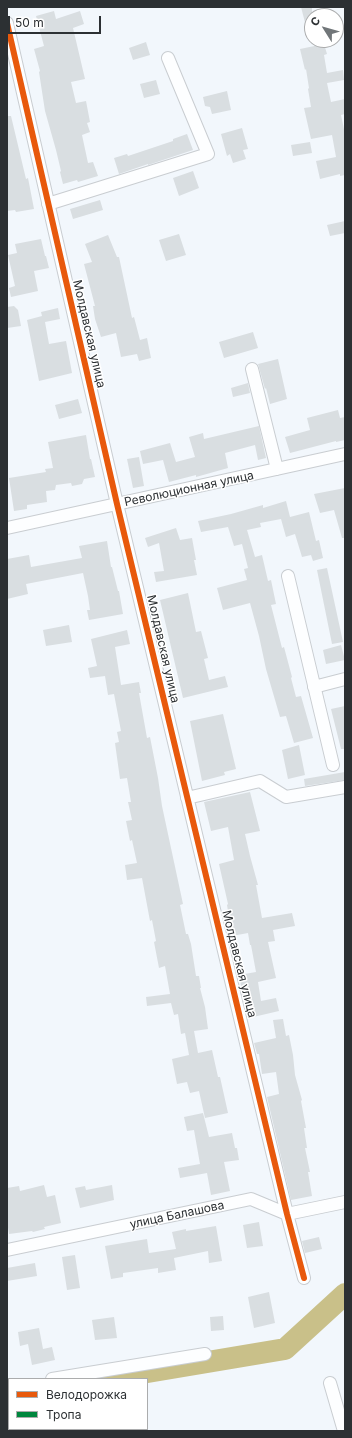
<!DOCTYPE html>
<meta charset="utf-8">
<style>
body{margin:0}
#map{position:relative;width:352px;height:1438px;overflow:hidden;background:#f2f7fc;font-family:Inter,sans-serif}
canvas{display:block}
.frame{position:absolute;inset:0;border:8px solid #2c3033;pointer-events:none}
.legend{position:absolute;left:8px;top:1378px;width:140px;height:52px;box-sizing:border-box;background:#fff;border:1px solid #abacad;margin:0;padding:5px 7px;list-style:none;font-size:12px;color:#2c3033}
.legend li{display:flex;align-items:center;gap:8px;height:20px}
.legend b{width:20px;border:1px solid #abacad}
.north{position:absolute;left:304px;top:8px;width:40px;height:40px;box-sizing:border-box;background:#fff;border:1px solid #abacad;border-radius:50%;rotate:307deg;font-size:11px;font-weight:700;line-height:16px;text-align:center;color:#2c3033}
.north::after{content:'';display:block;margin:auto;width:14px;height:18px;background:#717679;clip-path:polygon(50% 0,100% 100%,50% 72%,0 100%)}
.scale{position:absolute;left:8px;top:16px;width:93px;height:18px;box-sizing:border-box;border:2px solid #2c3033;border-top:0;padding-left:5px;font-size:12px;line-height:14px;white-space:nowrap;color:#2c3033;-webkit-text-stroke:3px #fff;paint-order:stroke}
</style>
<div id="map">
<canvas width="352" height="1438"></canvas>
<div class="frame"></div>
<ul class="legend">
<li><b style="height:5px;background:#e8590c"></b>Велодорожка</li>
<li><b style="height:5px;background:#00873e"></b>Тропа</li>
</ul>
<div class="north">С</div>
<div class="scale">50 m</div>
</div>
<script>
const ctx = document.querySelector('canvas').getContext('2d');
ctx.lineJoin = 'round';
function shape(rows) {
  const path = new Path2D();
  for (const r of rows) {
    path.moveTo(r[0], r[1]);
    for (let i = 2; i < r.length; i += 2) path.lineTo(r[i], r[i + 1]);
  }
  return path;
}
function strokePath(path, color, width, dash) {
  ctx.strokeStyle = color;
  ctx.lineWidth = width;
  ctx.lineCap = dash ? 'butt' : 'round';
  ctx.setLineDash(dash || []);
  ctx.stroke(path);
}
function paint(path, color) {
  ctx.fillStyle = color;
  ctx.fill(path, 'evenodd');
}
function label(font, color, halo, rows, align = 'center') {
  ctx.font = font + ' Inter,sans-serif';
  ctx.lineWidth = 3;
  ctx.setLineDash([]);
  ctx.textBaseline = 'middle';
  ctx.strokeStyle = halo;
  ctx.fillStyle = color;
  for (const [text, x, y, turn = 0] of rows) {
    ctx.save();
    ctx.translate(x, y);
    ctx.rotate((+turn || 0) * Math.PI / 180);
    ctx.textAlign = isNaN(turn) ? turn : align;
    if (halo) ctx.strokeText(text, 0, 0);
    ctx.fillText(text, 0, 0);
    ctx.restore();
  }
}
strokePath(shape([
 [106,1379,285,1349,345,1294],
 [7,1431,13,1429]
]), '#c9c089', 22);
paint(shape([
 [301,7,312,7,312,37,309,38],
 [54,11,56,19,80,11,84,24,73,28,85,79,71,82,76,103,86,101,90,122,87,123,90,132,82,135,88,163,93,162,98,176,78,182,77,180,63,184,60,172,61,171,56,150,45,111,39,72,40,71,34,49,44,46,36,16],
 [146,42,150,55,133,60,129,48],
 [324,44,327,54,324,55,327,73,343,70,344,80,327,83,331,102,345,99,345,114,341,115,345,134,345,175,340,176,340,174,320,179,316,161,336,157,332,135,311,139,304,108,311,107,308,89,309,88,306,69,305,70,300,49],
 [156,80,160,94,144,98,140,84],
 [227,91,231,110,212,114,210,107,205,106,203,97],
 [7,116,11,116,26,179,28,178,34,209,16,212,15,210,7,211],
 [242,128,248,149,243,150,246,159,233,163,230,154,227,156,221,134],
 [187,134,193,150,148,165,148,164,119,174,114,158,127,154,128,156,173,141,173,139],
 [310,142,312,153,293,156,291,145],
 [193,171,199,188,179,196,173,178],
 [100,200,103,210,73,219,70,209],
 [345,221,345,233,330,236,327,225],
 [179,234,186,255,166,261,159,240],
 [108,235,117,257,119,257,132,318,134,317,140,340,147,338,151,358,139,361,137,354,121,357,116,333,101,337,95,319,93,306,95,306,84,264,92,262,85,244],
 [41,239,45,256,46,256,49,268,34,271,38,291,11,297,9,288,15,286,8,255,17,253,15,244],
 [14,306,18,310,21,326,7,328,7,307],
 [58,308,60,319,45,322,49,344,66,341,72,373,39,381,27,320,42,316,41,312],
 [253,332,258,348,224,358,219,342],
 [278,359,287,399,270,404,266,388,265,389,258,364],
 [248,383,250,393,233,397,231,388],
 [78,399,82,413,59,419,55,405],
 [338,410,340,418,345,417,345,440,336,442,336,441,290,453,285,437,310,430,307,418],
 [259,426,266,458,258,460,255,445,225,453,228,468,196,477,196,475,169,482,163,460,143,464,140,451,170,443,176,462,195,457,189,437,203,433,204,439],
 [86,435,90,459,91,459,95,477,84,479,82,484,72,486,71,483,56,485,55,490,46,491,47,502,27,505,27,509,14,511,9,478,46,472,45,469,53,468,48,442],
 [139,457,144,486,133,488,127,459],
 [345,488,345,538,342,538,334,510,320,513,314,494],
 [286,501,290,517,309,512,316,541,319,540,323,558,313,561,311,555,302,557,295,534,286,537,281,519,260,523,261,527,247,530,255,557,262,555,268,581,271,580,276,604,271,605,282,648,284,647,292,677,291,678,296,697,301,696,313,738,294,743,286,716,280,717,266,669,259,636,250,603,223,610,217,588,247,580,244,569,248,568,242,544,234,546,228,527,201,532,198,521,231,514,263,505,263,508],
 [176,528,180,540,192,538,196,560,194,560,197,575,156,582,154,572,164,571,159,543,148,547,145,538],
 [107,541,111,567,112,567,118,591,119,591,123,614,89,620,87,610,90,610,88,596,83,573,26,584,28,594,7,599,7,559,29,555,31,567,82,558,79,546],
 [327,568,343,642,332,644,317,570],
 [188,593,196,632,201,631,208,658,204,659,209,680,225,676,228,687,183,698,160,600],
 [69,625,72,642,46,646,43,630],
 [127,630,130,644,115,647,121,685,139,682,141,693,139,693,147,738,150,737,158,778,162,806,183,904,180,905,186,934,188,934,191,944,196,976,199,976,201,988,200,988,205,1007,208,1029,194,1031,198,1053,212,1050,218,1077,220,1077,228,1113,205,1118,199,1091,190,1093,187,1082,177,1084,172,1059,189,1055,185,1033,181,1034,178,1014,174,1015,171,1003,147,1006,146,997,170,994,165,966,159,968,154,942,156,941,152,920,150,921,142,878,127,880,125,865,137,863,132,840,130,841,126,821,132,820,128,802,131,802,127,778,120,779,115,743,119,742,117,732,121,731,114,694,108,695,105,676,90,678,88,668,97,666,91,639],
 [341,645,345,660,326,664,323,650],
 [345,706,345,749,341,749,331,709],
 [223,714,236,769,224,772,225,775,202,781,190,721],
 [299,745,305,775,288,779,282,750],
 [345,772,345,780,305,786,304,779],
 [250,792,260,831,245,834,250,856,258,885,256,885,262,918,292,913,295,926,273,930,275,941,268,942,276,978,258,982,261,1001,276,998,279,1011,249,1018,246,1001,244,1002,239,975,256,972,251,945,250,945,248,933,232,936,227,905,228,904,219,864,234,860,228,827,211,831,204,802],
 [283,1019,286,1036,289,1035,293,1055,295,1075,302,1100,301,1101,306,1128,304,1128,307,1148,305,1148,310,1172,308,1172,312,1196,291,1200,267,1097,279,1094,276,1072,262,1074,259,1054,257,1054,254,1043,276,1038,273,1020],
 [203,1113,209,1137,232,1133,235,1148,237,1148,239,1160,224,1162,230,1191,211,1195,207,1173,180,1178,178,1168,200,1164,194,1130,187,1131,184,1117],
 [44,1185,47,1197,55,1195,61,1223,44,1227,45,1229,33,1232,32,1231,9,1234,7,1221,7,1188,19,1186,20,1191],
 [112,1185,114,1200,80,1208,75,1188,85,1186,86,1190],
 [259,1222,263,1246,247,1248,243,1225],
 [216,1226,222,1261,209,1263,208,1251,174,1258,176,1270,158,1273,158,1268,123,1273,123,1277,111,1279,105,1246,147,1239,149,1253,176,1249,172,1232,186,1229,186,1231],
 [319,1237,322,1249,305,1253,302,1241],
 [75,1255,80,1288,67,1290,62,1257],
 [35,1263,37,1276,7,1281,7,1268],
 [269,1292,275,1323,254,1328,248,1297],
 [223,1316,224,1330,211,1331,210,1317],
 [114,1317,117,1338,95,1340,92,1320],
 [39,1328,43,1349,52,1347,55,1360,32,1365,28,1344,20,1346,18,1332]
]), '#d9dee1');
const minor = shape([
 [7,23,117,504,287,1214,304,1278],
 [48,204,208,154,168,58],
 [252,369,277,469],
 [7,528,345,454],
 [288,576,333,765],
 [314,687,345,679],
 [187,798,260,781,286,797,345,787],
 [7,1250,251,1199,287,1214,345,1202],
 [52,1379,205,1354],
 [330,1383,344,1431],
 [7,1386,9,1386]
]);
strokePath(minor, '#c9cdd1', 14);
strokePath(minor, '#fdfeff', 12);
strokePath(shape([
 [7,1390,9,1396],
 [20,1429,20,1431]
]), '#00873e', 5, [10, 5]);
strokePath(shape([
 [7,23,117,504,287,1214,304,1278]
]), '#e8590c', 6);
label('12px', '#2c3033', '#fff', [
 ["Молдавская улица",89,334,77],
 ["Революционная улица",189,489,-12],
 ["Молдавская улица",163,649,77],
 ["Молдавская улица",239,964,76],
 ["улица Балашова",177,1215,-12]
]);
</script>
